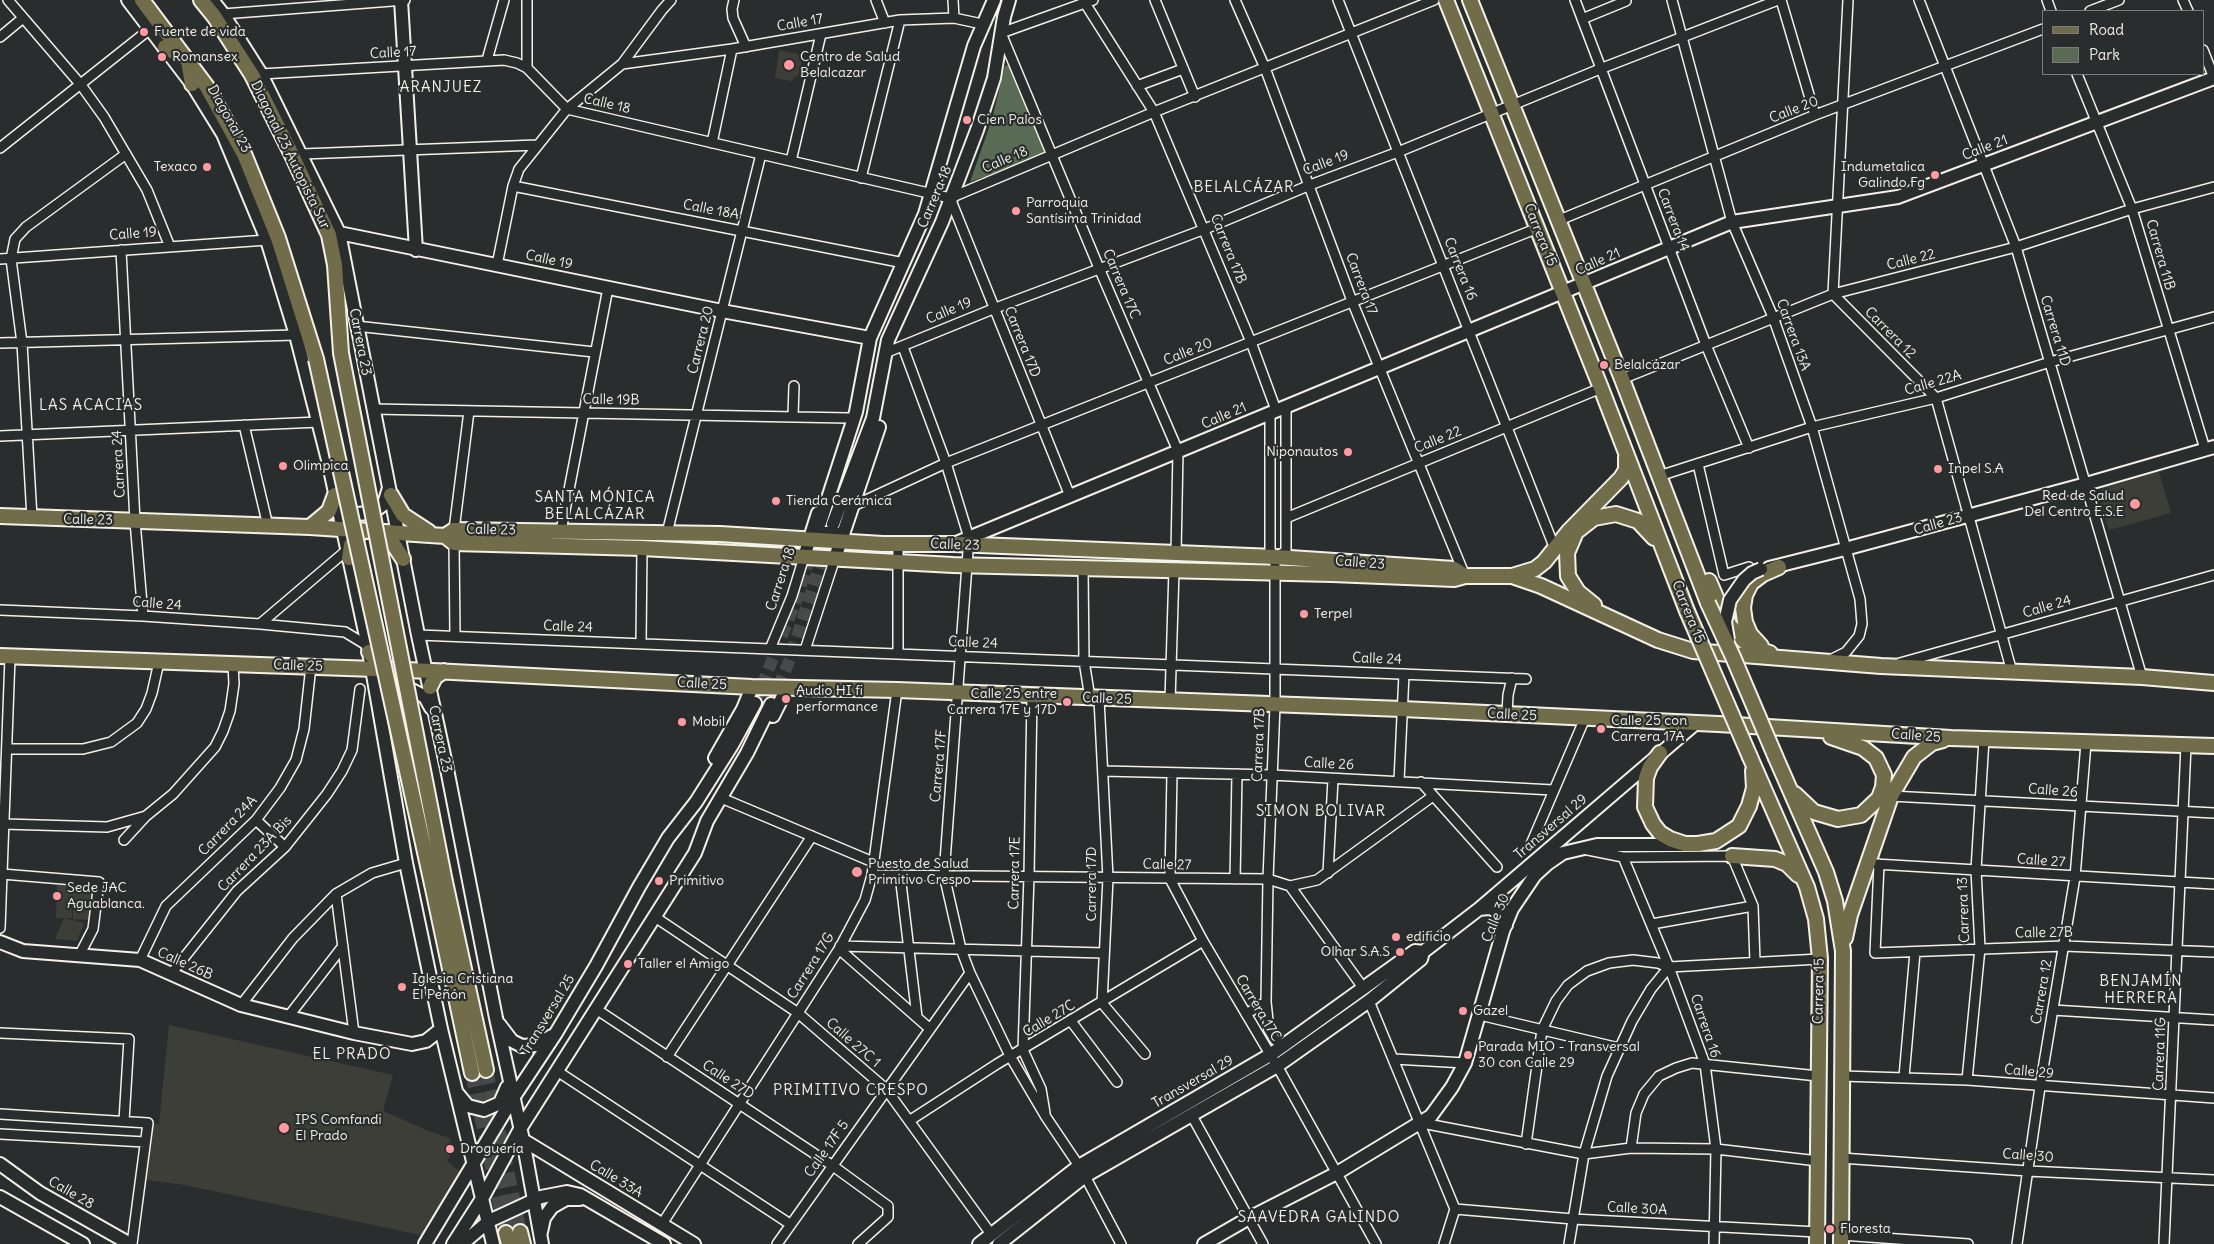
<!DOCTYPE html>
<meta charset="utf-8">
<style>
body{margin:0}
#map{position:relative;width:2214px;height:1244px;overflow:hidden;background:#2a2d2e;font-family:Delius,sans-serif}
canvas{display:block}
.legend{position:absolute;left:2042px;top:10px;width:162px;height:65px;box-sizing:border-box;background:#2a2d2e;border:1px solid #7b7b78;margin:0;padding:6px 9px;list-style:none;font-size:15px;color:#f4f1e8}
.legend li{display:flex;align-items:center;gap:10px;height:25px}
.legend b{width:25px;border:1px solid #7b7b78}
</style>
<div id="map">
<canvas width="2214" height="1244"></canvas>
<ul class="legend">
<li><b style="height:6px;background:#716d4b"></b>Road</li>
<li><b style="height:14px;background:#596b54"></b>Park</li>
</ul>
</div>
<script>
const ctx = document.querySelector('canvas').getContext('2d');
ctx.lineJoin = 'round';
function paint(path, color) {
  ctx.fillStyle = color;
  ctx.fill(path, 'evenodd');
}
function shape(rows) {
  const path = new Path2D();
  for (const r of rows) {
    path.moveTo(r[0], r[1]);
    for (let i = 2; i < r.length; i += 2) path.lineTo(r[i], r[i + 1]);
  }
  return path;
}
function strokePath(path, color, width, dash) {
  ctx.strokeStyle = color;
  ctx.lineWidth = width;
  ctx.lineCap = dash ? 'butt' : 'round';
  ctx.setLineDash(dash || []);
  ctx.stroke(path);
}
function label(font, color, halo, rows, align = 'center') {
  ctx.font = font + ' Delius,sans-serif';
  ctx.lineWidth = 4.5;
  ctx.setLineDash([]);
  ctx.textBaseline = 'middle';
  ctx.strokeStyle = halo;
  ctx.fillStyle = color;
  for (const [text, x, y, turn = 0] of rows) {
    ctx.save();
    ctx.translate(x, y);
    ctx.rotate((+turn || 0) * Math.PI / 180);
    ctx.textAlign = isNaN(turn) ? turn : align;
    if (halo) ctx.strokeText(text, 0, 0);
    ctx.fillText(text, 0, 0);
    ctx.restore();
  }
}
paint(shape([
 [779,50,803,55,799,74,791,81,775,78],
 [2158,469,2171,513,2109,530,2099,495,2103,487],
 [57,885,71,885,72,888,72,885,91,886,89,920,73,919,73,900,71,900,72,918,56,918],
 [64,918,84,923,77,941,55,939],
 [169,1025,393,1075,383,1111,429,1131,449,1138,454,1149,447,1161,462,1173,430,1237,185,1185,140,1179,148,1123,159,1124]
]), '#3e3e39');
paint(shape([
 [1011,64,1049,152,970,182,992,119,1005,66]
]), '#596b54');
strokePath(shape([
 [755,703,797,598,812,549],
 [771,704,790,659,830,532]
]), '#484a4a', 12, [12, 6]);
strokePath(shape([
 [486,1070,520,1232],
 [472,1073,506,1233]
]), '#484a4a', 14, [14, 7]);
const street = shape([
 [8,0,81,85,104,117,147,190,170,247],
 [734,0,732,9,733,18,746,47],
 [876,0,885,23],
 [953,0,954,18],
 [1083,0,1154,112,1251,342,1276,410],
 [1093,0,1001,33,1099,268,1178,451,1176,553],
 [1155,0,1195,97],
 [1235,0,1265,68,1352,301,1465,576],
 [1338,0,1555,549],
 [1575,0,1706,345,1749,448],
 [1672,0,1732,222,1773,317,1812,427,1860,599,1862,624,1859,636,1846,652,1830,660],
 [1781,0,1815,115],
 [1848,0,1833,294,1936,398,2012,672],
 [1919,0,2016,247,2142,677],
 [2047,0,2051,11],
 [2183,0,2188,11],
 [2090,11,2119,0],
 [223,14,405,0],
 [1582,19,1626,1],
 [0,37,23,18],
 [2203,50,2214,78],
 [487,60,504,0],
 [622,64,732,49,900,20,954,18,982,24],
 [527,68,527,0],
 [261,74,504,60,517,63,527,68,567,109,950,198,1154,112,1434,0],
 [2077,74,2132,209,2205,449],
 [1137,86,1183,69],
 [712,143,732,49],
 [0,148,150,29],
 [302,154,537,145],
 [791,161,821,34],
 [861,178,900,20],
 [513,186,904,263],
 [950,198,1070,496],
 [1557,221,1815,115,2043,29],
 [121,250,135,521,143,616],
 [0,259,267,240],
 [497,265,513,186,519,169,567,109,622,64,662,10,671,0],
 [356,326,594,352],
 [0,343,296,335],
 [903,347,946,463,969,538,944,875,961,949,970,973,1010,1056,1046,1117,1079,1166],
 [885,353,993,309,1205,229,1310,185,1398,152,1600,69,1778,0],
 [1622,379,1833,294,2016,247,2132,209,2214,187],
 [373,409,848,418],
 [1270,413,1270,550,1275,557,1275,705,1268,879,1266,1002,1269,1030,1275,1040,1285,1046],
 [793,416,794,386],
 [244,425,268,526],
 [0,436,319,422],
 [1698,464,1724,575,1749,567],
 [1659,476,1812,427,1936,398,2050,362,2214,317],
 [851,507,946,463,1538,228],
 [32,518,22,343,11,259,15,239,26,227,126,154],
 [1286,518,1601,388],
 [454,530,469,411],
 [561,531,608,288],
 [667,533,761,154],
 [454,543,455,636],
 [1278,556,1286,551,1286,406],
 [1083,569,1084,661,1090,698],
 [0,610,143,616,260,624,345,632,368,646],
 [260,624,347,550],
 [418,635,1526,679],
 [641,644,642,548],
 [770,649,792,596,804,557],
 [805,650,835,558],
 [898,654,898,544],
 [1900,663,2214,575],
 [1032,696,1029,876,1023,1050,1041,1089,1045,1113],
 [1099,699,1108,878,1102,1003,1145,1054],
 [1170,701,1174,570],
 [1507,714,1508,695,1512,678],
 [7,749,83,749,111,742,137,723,146,709,152,693,159,662],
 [1103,771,1272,775,1553,790],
 [1172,773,1170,879,1203,941,1280,1071,1376,1244],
 [1399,781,1404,674],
 [1421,782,1497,867],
 [1891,796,2214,813],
 [726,800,873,862],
 [256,820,285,847],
 [4,824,107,827,146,816],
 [124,840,146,816,173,794,215,747,223,731,230,711,234,684,233,664],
 [1531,844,1585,718],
 [1583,849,1623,857,1732,856,1753,906,1755,962],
 [1623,857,1669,967,1705,1064,1716,1149,1714,1244],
 [1875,864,2214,884],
 [1879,864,1875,953,2064,946,2214,952],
 [1328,873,1333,779],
 [2,874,99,882,93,929,79,956],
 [872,875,1268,879,1290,886,1317,880,1433,796],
 [900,875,917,1017],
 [1235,879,1237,774],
 [1290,886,1364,989],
 [336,894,354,1033],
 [655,917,798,1013,886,1089,991,1234],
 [1652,924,1753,906],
 [0,928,10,657],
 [840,946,1104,953],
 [839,949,929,1028],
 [140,960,166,906,256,820,280,788,296,760,304,729,311,666],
 [171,974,237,891,285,847,327,794,342,771,352,750,360,689],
 [1369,1001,1455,1209,1444,1244],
 [241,1005,293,938,336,894,372,873,406,863],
 [596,1009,833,1166,888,1206,888,1217,858,1244],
 [2053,1010,2214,1020],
 [1246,1014,1266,1002],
 [1480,1015,1619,1048],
 [288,1017,343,946],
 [1071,1021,1117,1082],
 [0,1033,129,1039,124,1121],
 [667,1057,812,836],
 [1394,1059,1465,1063],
 [557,1071,790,1224],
 [1842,1076,1967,1080,2214,1098],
 [1904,1077,1915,952],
 [1967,1080,1980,948,1976,870,1984,739],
 [0,1114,148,1123,132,1244],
 [1192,1116,1263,1244],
 [909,1121,997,1064,1203,941],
 [1422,1123,1584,1154,1631,1148,1716,1149,1818,1161],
 [0,1134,145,1142],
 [1526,1144,1542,1030,1556,1001,1568,985,1587,971,1609,963,1633,960,1658,963,1669,967,1820,959],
 [1631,1148,1636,1113,1644,1094,1659,1076,1676,1068,1692,1063,1818,1076],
 [1841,1158,2028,1171,2214,1180],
 [1085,1176,1121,1244],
 [1455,1209,1573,1219,1817,1232],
 [662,1224,798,1013,839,949,865,900,872,875,897,690],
 [1841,1235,1968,1244],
 [777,1244,970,973],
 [1569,1244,1584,1154,1607,1076,1632,1021,1651,989,1669,967],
 [2017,1244,2040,1087,2075,877,2086,743],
 [2164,1244,2186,745]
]);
const secondary = shape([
 [128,0,192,84,223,134,267,240,296,335,328,460,368,646,406,863,441,1029,493,1244],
 [212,0,223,14,261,74,339,233,418,635,447,769,496,1018,523,1140,542,1244],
 [401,0,416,250],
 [339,233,722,311,870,338],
 [343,508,355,514,372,513,384,504,389,488],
 [820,523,856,412,870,338,925,214,974,46,994,0],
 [833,524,873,418,888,340,942,222,977,130,994,78,1004,17,1009,0],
 [812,532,842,534],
 [954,544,1732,222,1898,197,2214,78],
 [804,557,818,513],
 [835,558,879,427],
 [1769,568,1845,549,2086,484,2214,447],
 [385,702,395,692,412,690,425,697,431,708],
 [773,716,787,688],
 [715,758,743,709,752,687],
 [1479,909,1489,908,1497,911,1503,917,1506,925],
 [0,942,23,951,140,960,241,1005,354,1033,412,1044,426,1041,441,1029],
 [499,1024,512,1041,522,1046,536,1045,552,1036],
 [458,1094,468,1106,484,1110,500,1103,507,1087],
 [523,1140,694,1244],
 [0,1164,40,1193,130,1244],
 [0,1197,83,1244],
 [541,1232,544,1218,552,1207,566,1199,580,1199],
 [425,1244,513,1098,556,1033,596,966,639,887,668,838,696,802,732,745,755,703],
 [453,1244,483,1197,520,1129,695,853,707,821,747,753,771,704],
 [462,1244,489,1221,541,1197,567,1192,580,1195,664,1244],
 [979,1244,1079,1166,1270,1055,1415,951,1423,952],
 [999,1244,1085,1176,1277,1066,1369,1001,1421,959,1423,952,1479,909,1696,723],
 [1204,1244,1249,1218,1337,1173,1431,1116,1452,1087,1465,1063,1503,931,1512,909,1535,875,1547,864,1563,853,1597,845,1687,845]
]);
const primary = shape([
 [142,0,207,87,244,154,278,238,316,359],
 [201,0,214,16,252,75,292,155,329,235,335,265,341,353],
 [1446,0,1601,388,1687,611],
 [1470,0,1622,379,1708,603],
 [165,47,188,60,192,84],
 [391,495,403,515,429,532],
 [0,516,310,527,445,536,454,543,642,548,953,565,1332,574,1454,579,1465,576],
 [310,527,329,511,335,495],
 [379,531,394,545,403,559],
 [445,536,454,530,720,534,883,544,954,544,1275,557,1454,569,1465,576,1512,576,1541,586,1658,640,1693,651,1881,666,2142,677,2214,683],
 [349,558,351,545,360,533],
 [1512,576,1535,569,1544,562,1569,531,1621,478,1626,470,1626,457],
 [1709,581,1720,607,1730,626,1743,640,1754,648,1770,653],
 [1594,605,1578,592,1568,576,1567,553,1576,532,1594,518,1616,514,1638,521,1654,538],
 [1761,646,1750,634,1745,622,1743,608,1745,595,1751,583,1763,574,1779,567],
 [369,652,384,669],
 [0,656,433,671,752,687,897,690,1402,709,1718,724,1951,738,2214,746],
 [430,687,435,677,444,671],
 [1660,753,1650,767,1646,778,1645,807,1653,824,1660,833,1670,839,1685,844,1698,844,1716,841,1739,826,1749,806,1754,788,1753,771],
 [1750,757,1807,887,1816,919,1820,959,1817,1244],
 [1776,758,1826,872,1835,901,1843,951,1841,1244],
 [1795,794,1814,812,1838,819,1861,815,1879,798,1883,787,1884,775,1876,758,1863,748,1831,737],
 [1732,856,1775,859,1787,864,1798,875],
 [445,882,486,1070],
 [432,884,472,1073],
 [1845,938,1850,915,1891,796,1914,757,1932,743,1943,740],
 [520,1232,523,1244],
 [506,1233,509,1244]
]);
strokePath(street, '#f4f1e8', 12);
strokePath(secondary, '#f4f1e8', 16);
strokePath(primary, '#f4f1e8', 18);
strokePath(street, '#2a2d2e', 9);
strokePath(secondary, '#2a2d2e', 12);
strokePath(primary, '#716d4b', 14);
const secondaryBridge = shape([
 [1728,640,1725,622,1730,600,1744,580,1752,573,1761,569]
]);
const primaryBridge = shape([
 [341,353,445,882],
 [316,359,432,884],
 [1708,603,1733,657,1776,758],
 [1687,611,1750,757]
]);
strokePath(secondaryBridge, '#f4f1e8', 16, []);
strokePath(primaryBridge, '#f4f1e8', 18, []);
strokePath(secondaryBridge, '#2a2d2e', 12);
strokePath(primaryBridge, '#716d4b', 14);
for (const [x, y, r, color] of [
 [144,32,5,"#ff9aa2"],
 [162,57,5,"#ff9aa2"],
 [789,65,6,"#ff9aa2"],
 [967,120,5,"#ff9aa2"],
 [207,167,5,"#ff9aa2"],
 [1935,175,5,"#ff9aa2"],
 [1016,211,5,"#ff9aa2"],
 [1604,365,5,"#ff9aa2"],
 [1348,452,5,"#ff9aa2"],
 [283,466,5,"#ff9aa2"],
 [1938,469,5,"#ff9aa2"],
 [776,501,5,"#ff9aa2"],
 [2135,504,6,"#ff9aa2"],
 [1304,614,5,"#ff9aa2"],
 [786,699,5,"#ff9aa2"],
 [1067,702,5,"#ff9aa2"],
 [682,722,5,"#ff9aa2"],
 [1601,729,5,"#ff9aa2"],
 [857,872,6,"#ff9aa2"],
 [659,881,5,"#ff9aa2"],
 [57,896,5,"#ff9aa2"],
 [1396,937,5,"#ff9aa2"],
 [1400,952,5,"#ff9aa2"],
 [628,964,5,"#ff9aa2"],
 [402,987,5,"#ff9aa2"],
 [1463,1011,5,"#ff9aa2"],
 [1468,1055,5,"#ff9aa2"],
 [284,1128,6,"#ff9aa2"],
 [450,1149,5,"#ff9aa2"],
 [1830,1229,5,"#ff9aa2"]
]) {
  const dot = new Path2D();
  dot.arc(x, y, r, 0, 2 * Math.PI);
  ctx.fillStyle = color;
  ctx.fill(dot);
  strokePath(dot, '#2a2d2e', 2);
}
label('14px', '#f4f1e8', '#2a2d2e', [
 ["Calle 17",800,23,-10],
 ["Calle 17",393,53,-3],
 ["Calle 18",607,104,13],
 ["Calle 20",1794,110,-21],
 ["Diagonal 23",229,119,61],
 ["Calle 21",1985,148,-21],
 ["Diagonal 23 Autopista Sur",290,155,64],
 ["Calle 18",1005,160,-23],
 ["Calle 19",1326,163,-21],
 ["Carrera 18",935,197,-67],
 ["Calle 18A",711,210,11],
 ["Carrera 14",1673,220,69],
 ["Calle 19",133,234,-4],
 ["Carrera 15",1540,235,68],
 ["Carrera 17B",1228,249,68],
 ["Carrera 11B",2160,255,74],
 ["Calle 19",549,260,12],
 ["Calle 22",1911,260,-14],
 ["Calle 21",1598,262,-24],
 ["Carrera 16",1460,269,68],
 ["Carrera 17C",1121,284,67],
 ["Carrera 17",1361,284,69],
 ["Calle 19",949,311,-23],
 ["Carrera 11D",2055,331,73],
 ["Carrera 12",1890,333,45],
 ["Carrera 13A",1793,335,70],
 ["Carrera 20",701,340,-76],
 ["Carrera 23",360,342,79],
 ["Carrera 17D",1022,342,68],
 ["Calle 20",1188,352,-22],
 ["Calle 22A",1933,383,-16],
 ["Calle 19B",611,400,1],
 ["Calle 21",1224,416,-23],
 ["Calle 22",1438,440,-22],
 ["Carrera 24",119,464,-93],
 ["Calle 23",88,520,1],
 ["Calle 23",1938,524,-16],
 ["Calle 23",491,530,1],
 ["Calle 23",955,545,2],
 ["Calle 23",1360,563,4],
 ["Carrera 18",781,579,-72],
 ["Calle 24",157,604,4],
 ["Calle 24",2047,607,-16],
 ["Carrera 15",1688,612,68],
 ["Calle 24",568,627,2],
 ["Calle 24",973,643,2],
 ["Calle 24",1377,659,2],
 ["Calle 25",298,666,2],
 ["Calle 25",702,684,3],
 ["Calle 25",1107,699,2],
 ["Calle 25",1512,715,3],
 ["Calle 25",1916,736,4],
 ["Carrera 23",440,739,78],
 ["Carrera 17B",1259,745,-88],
 ["Calle 26",1329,764,3],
 ["Carrera 17F",939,766,-85],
 ["Calle 26",2053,791,4],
 ["Carrera 24A",228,826,-46],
 ["Transversal 29",1551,827,-41],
 ["Carrera 23A Bis",255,854,-46],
 ["Calle 27",2041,861,4],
 ["Calle 27",1167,865,1],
 ["Carrera 17E",1015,873,-89],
 ["Carrera 17D",1092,884,-90],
 ["Carrera 13",1964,910,-92],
 ["Calle 30",1496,918,-68],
 ["Calle 27B",2044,933,-1],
 ["Calle 26B",185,964,24],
 ["Carrera 17G",811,966,-58],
 ["Carrera 15",1819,991,-89],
 ["Carrera 12",2042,992,-80],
 ["Carrera 17C",1258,1008,59],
 ["Transversal 25",548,1015,-59],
 ["Calle 27C",1049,1019,-31],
 ["Carrera 16",1705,1026,71],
 ["Calle 27C 1",853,1043,41],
 ["Carrera 11G",2160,1054,-88],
 ["Calle 29",2029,1072,5],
 ["Calle 27D",728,1080,33],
 ["Transversal 29",1193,1082,-30],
 ["Calle 17F 5",827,1149,-55],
 ["Calle 30",2028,1156,4],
 ["Calle 33A",616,1179,31],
 ["Calle 28",71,1193,30],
 ["Calle 30A",1637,1209,3]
]);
label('14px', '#f4f1e8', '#2a2d2e', [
 ["Fuente de vida",154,32],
 ["Romansex",172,57],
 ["Centro de Salud",800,57],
 ["Belalcazar",800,73],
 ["Cien Palos",977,120],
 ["Texaco",197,167,"right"],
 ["Indumetalica",1925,167,"right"],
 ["Galindo Fg",1925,183,"right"],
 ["Parroquia",1026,203],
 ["Santísima Trinidad",1026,219],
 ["Belalcázar",1614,365],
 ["Niponautos",1338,452,"right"],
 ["Olimpica",293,466],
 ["Inpel S.A",1948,469],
 ["Red de Salud",2124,496,"right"],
 ["Del Centro E.S.E",2124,512,"right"],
 ["Tienda Cerámica",786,501],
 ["Terpel",1314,614],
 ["Audio HI fi",796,691],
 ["performance",796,707],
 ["Calle 25 entre",1057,694,"right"],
 ["Carrera 17E y 17D",1057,710,"right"],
 ["Calle 25 con",1611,721],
 ["Carrera 17A",1611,737],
 ["Mobil",692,722],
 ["Puesto de Salud",868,864],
 ["Primitivo Crespo",868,880],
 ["Primitivo",669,881],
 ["Sede JAC",67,888],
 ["Aguablanca.",67,904],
 ["edificio",1406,937],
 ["Olhar S.A.S",1390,952,"right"],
 ["Taller el Amigo",638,964],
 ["Iglesia Cristiana",412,979],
 ["El Peñón",412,995],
 ["Gazel",1473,1011],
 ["Parada MIO - Transversal",1478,1047],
 ["30 con Calle 29",1478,1063],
 ["IPS Comfandi",295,1120],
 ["El Prado",295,1136],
 ["Droguería",460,1149],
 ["Floresta",1840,1229]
], 'left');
ctx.letterSpacing = '1px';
label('15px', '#f4f1e8', '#2a2d2e', [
 ["ARANJUEZ",441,88],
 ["BELALCÁZAR",1244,188],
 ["LAS ACACIAS",91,406],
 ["SANTA MÓNICA",595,498],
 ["BELALCÁZAR",595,515],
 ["SIMON BOLIVAR",1321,812],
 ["BENJAMÍN",2141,982],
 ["HERRERA",2141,999],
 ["EL PRADO",352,1055],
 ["PRIMITIVO CRESPO",851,1091],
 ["SAAVEDRA GALINDO",1319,1218]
]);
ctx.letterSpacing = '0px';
</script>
